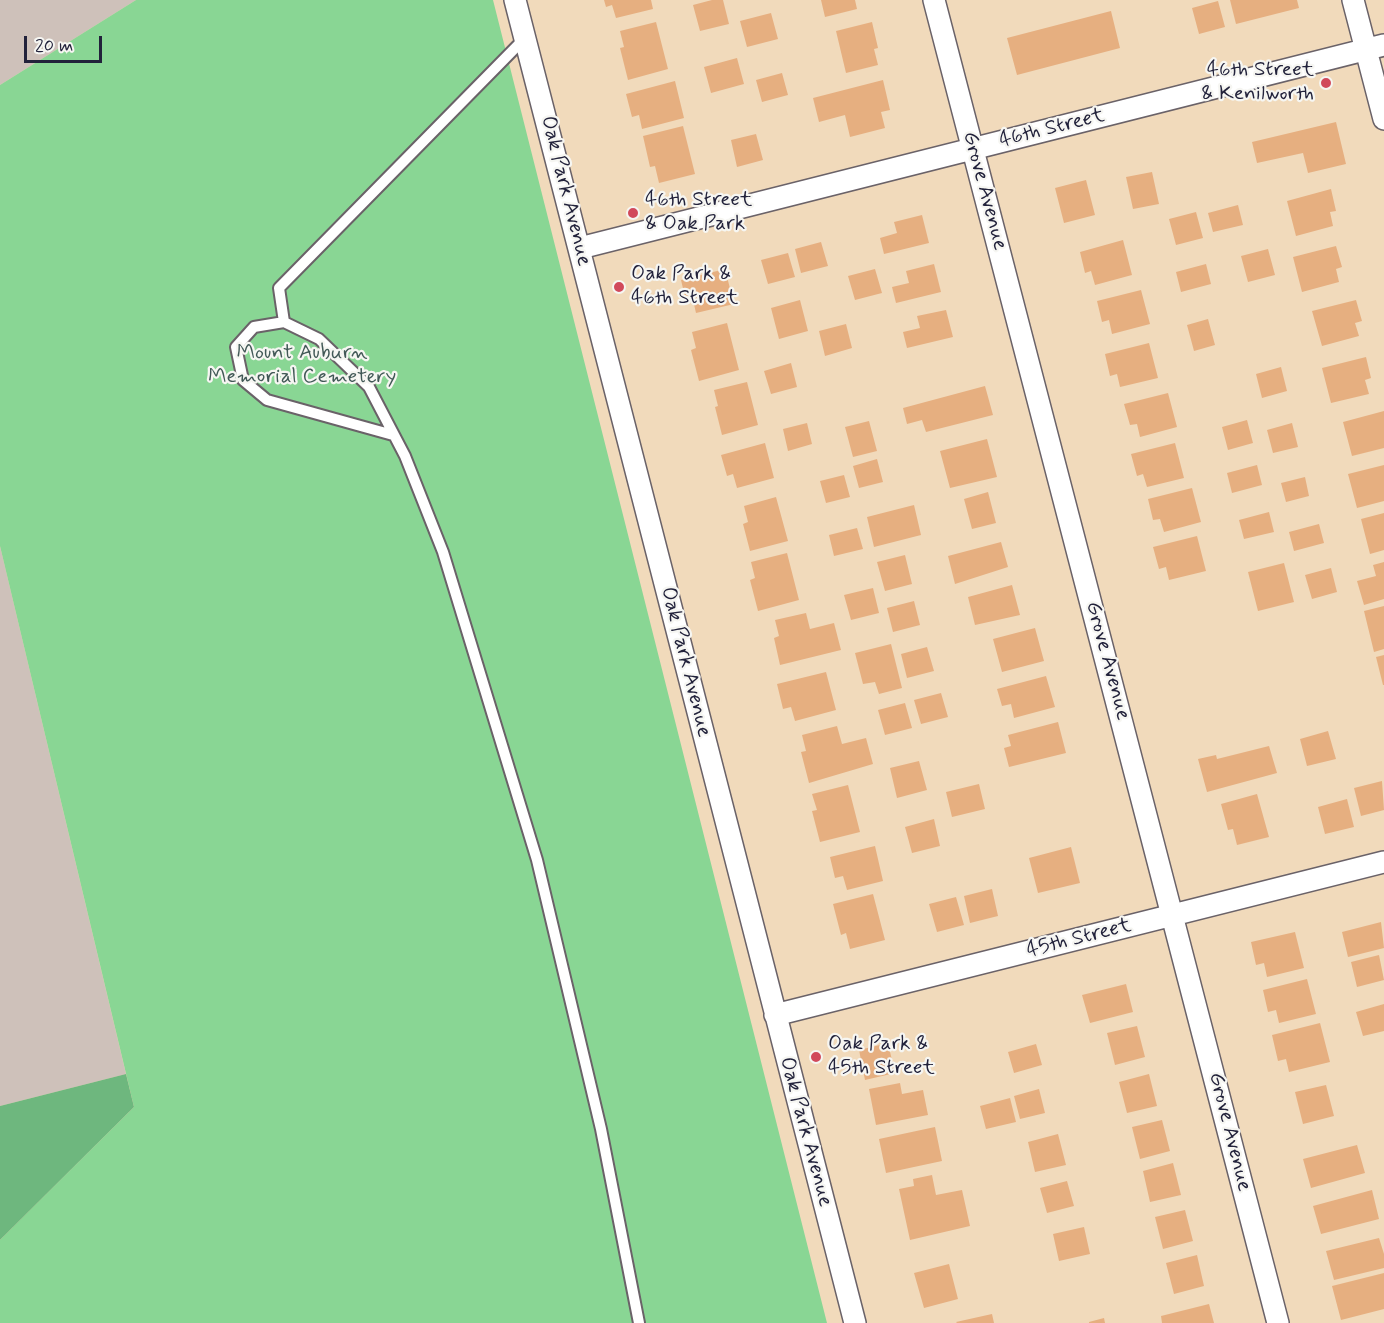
<!DOCTYPE html>
<style>
body{margin:0}
#map{position:relative;width:1384px;height:1323px;overflow:hidden;background:#f1dabb;font-family:Mynerve,sans-serif}
canvas{display:block}
.scale{position:absolute;left:24px;top:36px;width:78px;height:27px;box-sizing:border-box;border:3px solid #22223b;border-top:0;padding-left:8px;font-size:18px;line-height:21px;white-space:nowrap;color:#22223b;-webkit-text-stroke:4px #f6f6f2;paint-order:stroke}
</style>
<div id="map">
<canvas width="1384" height="1323"></canvas>
<div class="scale">20 m</div>
</div>
<script>
const ctx = document.querySelector('canvas').getContext('2d');
ctx.lineJoin = 'round';
function paint(path, color) {
  ctx.fillStyle = color;
  ctx.fill(path, 'evenodd');
}
function shape(rows) {
  const path = new Path2D();
  for (const r of rows) {
    path.moveTo(r[0], r[1]);
    for (let i = 2; i < r.length; i += 2) path.lineTo(r[i], r[i + 1]);
  }
  return path;
}
function strokePath(path, color, width, dash) {
  ctx.strokeStyle = color;
  ctx.lineWidth = width;
  ctx.lineCap = dash ? 'butt' : 'round';
  ctx.setLineDash(dash || []);
  ctx.stroke(path);
}
function label(font, color, halo, rows, align = 'center') {
  ctx.font = font + ' Mynerve,sans-serif';
  ctx.lineWidth = 4.5;
  ctx.setLineDash([]);
  ctx.textBaseline = 'middle';
  ctx.strokeStyle = halo;
  ctx.fillStyle = color;
  for (const [text, x, y, turn = 0] of rows) {
    ctx.save();
    ctx.translate(x, y);
    ctx.rotate((+turn || 0) * Math.PI / 180);
    ctx.textAlign = isNaN(turn) ? turn : align;
    if (halo) ctx.strokeText(text, 0, 0);
    ctx.fillText(text, 0, 0);
    ctx.restore();
  }
}
paint(shape([
 [0,0,136,0,0,85],
 [0,546,126,1074,0,1106]
]), '#cec1ba');
paint(shape([
 [136,0,493,0,827,1323,0,1323,0,1240,134,1107,0,546,0,85]
]), '#89d694');
paint(shape([
 [126,1074,134,1107,0,1240,0,1106]
]), '#6eb77e');
paint(shape([
 [604,0,651,0,653,9,616,18,612,5,606,7],
 [712,0,723,0,729,24,700,31,693,5],
 [821,0,855,0,857,9,825,17],
 [1230,0,1297,0,1299,8,1236,24],
 [1218,1,1225,27,1199,34,1192,8],
 [1111,11,1120,48,1017,75,1007,38],
 [771,13,778,39,747,47,740,21],
 [656,22,668,69,628,80,620,48,624,47,620,31],
 [872,22,878,48,874,49,878,65,846,73,836,31],
 [737,58,744,84,711,93,704,67],
 [782,73,788,95,762,102,756,80],
 [883,80,890,110,881,112,885,128,850,137,845,115,819,122,813,98],
 [675,81,684,118,642,129,639,115,632,117,626,94],
 [1336,122,1346,164,1308,173,1303,153,1257,163,1252,142],
 [683,126,695,174,659,183,655,166,650,167,643,136],
 [756,134,763,160,737,167,731,140],
 [1152,172,1159,204,1133,209,1126,177],
 [1086,180,1095,215,1064,223,1055,188],
 [1331,189,1336,211,1330,212,1333,226,1296,236,1287,201],
 [1238,205,1243,225,1213,232,1208,213],
 [1196,212,1203,238,1176,245,1169,219],
 [922,215,929,243,884,254,880,238,897,233,894,222],
 [1123,240,1132,275,1095,285,1091,271,1085,273,1080,252],
 [821,242,828,266,801,273,795,249],
 [1336,246,1342,267,1336,269,1339,282,1302,292,1293,257],
 [1268,249,1275,275,1248,282,1241,256],
 [788,253,795,277,768,284,761,260],
 [934,264,941,292,896,303,892,287,909,283,906,271],
 [1206,264,1211,284,1181,292,1176,272],
 [725,269,734,304,696,313,693,300,686,301,681,280],
 [875,269,882,293,855,300,848,276],
 [1141,290,1150,324,1112,334,1109,320,1102,322,1097,301],
 [800,300,808,331,779,339,771,308],
 [1356,300,1362,321,1355,323,1359,336,1322,346,1312,311],
 [946,310,953,337,907,348,903,332,920,328,917,316],
 [1208,319,1215,345,1194,351,1187,325],
 [727,323,739,370,699,381,691,350,696,348,692,332],
 [846,324,852,348,825,356,819,331],
 [1149,343,1158,378,1120,387,1117,374,1110,376,1105,354],
 [1366,357,1371,378,1365,380,1369,394,1331,403,1322,368],
 [791,363,797,387,771,394,764,371],
 [1281,367,1287,391,1262,398,1256,374],
 [747,382,758,425,722,435,715,407,718,406,714,390],
 [985,386,993,415,926,432,922,420,907,424,903,408],
 [1168,393,1177,427,1140,437,1137,424,1130,425,1124,404],
 [1384,411,1384,448,1352,456,1343,422],
 [1247,420,1253,443,1228,450,1222,427],
 [869,421,877,451,853,457,845,427],
 [807,423,812,444,788,451,783,429],
 [1292,423,1298,447,1273,453,1267,430],
 [987,439,997,477,950,488,940,451],
 [765,443,774,478,737,488,733,474,727,476,721,455],
 [1175,443,1184,478,1147,487,1143,474,1137,476,1131,454],
 [877,459,883,482,859,488,853,466],
 [1257,465,1262,485,1232,493,1227,473],
 [1384,465,1384,501,1357,508,1348,474],
 [844,475,850,497,826,503,820,481],
 [1305,477,1309,496,1286,502,1281,483],
 [1192,488,1201,522,1164,532,1160,519,1153,520,1148,499],
 [988,492,996,523,972,529,964,499],
 [776,497,788,541,750,551,743,524,748,522,744,506],
 [914,505,921,535,874,547,867,517],
 [1269,512,1274,532,1244,539,1239,520],
 [1384,513,1384,550,1370,554,1361,519],
 [1319,524,1324,543,1294,551,1289,532],
 [857,528,863,549,834,556,829,535],
 [1197,536,1206,571,1169,580,1166,567,1159,569,1153,547],
 [1001,542,1008,567,955,584,948,556],
 [787,553,799,600,758,611,750,580,755,578,751,562],
 [905,555,912,584,885,591,877,562],
 [1384,562,1384,599,1364,605,1357,581,1376,576,1373,565],
 [1284,563,1294,602,1258,611,1248,572],
 [1331,568,1337,592,1312,599,1305,575],
 [1012,585,1020,615,975,625,968,597],
 [873,588,879,613,851,620,844,595],
 [914,601,920,625,893,632,887,608],
 [1384,606,1384,649,1374,652,1364,611],
 [806,613,810,629,834,623,841,650,780,665,774,638,779,636,775,620],
 [1035,628,1044,661,1002,672,993,639],
 [891,644,902,688,879,694,875,682,863,684,855,653],
 [927,647,934,671,907,678,901,654],
 [1384,655,1384,685,1383,685,1376,657],
 [826,672,836,710,795,721,791,707,783,709,777,684],
 [1046,676,1055,707,1014,718,1011,704,1002,706,997,689],
 [941,693,948,717,921,724,914,700],
 [905,703,912,728,885,735,878,710],
 [1058,722,1066,753,1009,767,1004,748,1011,746,1008,735],
 [837,726,842,744,866,738,873,764,809,783,801,752,806,751,802,735],
 [1328,731,1336,759,1307,766,1300,739],
 [1269,746,1277,773,1207,792,1198,759,1216,755,1217,759],
 [919,761,927,790,897,798,890,768],
 [1382,781,1384,810,1361,816,1354,788],
 [979,784,985,809,952,817,946,792],
 [848,785,860,832,820,842,812,811,817,810,812,794],
 [1257,794,1269,837,1237,845,1233,829,1228,830,1221,804],
 [1347,799,1354,827,1325,834,1318,807],
 [934,819,940,846,912,853,905,827],
 [875,846,883,881,847,890,843,876,835,878,830,857],
 [1071,847,1080,883,1038,893,1029,858],
 [992,889,998,916,970,923,964,896],
 [873,894,885,940,850,949,846,933,841,935,833,904],
 [956,897,964,925,937,932,929,904],
 [1381,922,1384,948,1348,957,1342,932],
 [1295,932,1304,968,1267,977,1264,963,1256,965,1251,942],
 [1379,955,1384,980,1357,987,1351,962],
 [1307,979,1316,1014,1279,1023,1276,1010,1268,1012,1263,990],
 [1126,984,1133,1012,1090,1023,1082,995],
 [1384,1004,1384,1031,1363,1036,1356,1012],
 [1320,1023,1330,1062,1289,1072,1286,1059,1278,1061,1272,1035],
 [1137,1026,1145,1057,1115,1065,1107,1033],
 [888,1043,895,1073,865,1080,859,1050],
 [1036,1044,1042,1065,1014,1073,1008,1052],
 [1149,1074,1157,1106,1127,1113,1119,1082],
 [900,1083,902,1094,923,1090,928,1115,876,1125,869,1089],
 [1326,1085,1334,1116,1303,1124,1295,1092],
 [1039,1089,1045,1113,1020,1119,1014,1096],
 [1010,1098,1016,1122,986,1129,980,1106],
 [1162,1120,1170,1151,1140,1159,1132,1127],
 [935,1127,942,1161,886,1173,879,1139],
 [1058,1134,1066,1165,1035,1172,1028,1142],
 [1357,1145,1365,1173,1311,1188,1303,1159],
 [1173,1163,1181,1195,1150,1202,1143,1171],
 [932,1175,936,1195,962,1190,970,1226,910,1240,899,1189,914,1186,913,1179],
 [1067,1181,1074,1206,1047,1213,1040,1188],
 [1372,1190,1379,1219,1321,1234,1313,1206],
 [1185,1210,1193,1241,1163,1249,1155,1217],
 [1084,1227,1090,1254,1059,1261,1053,1234],
 [1379,1238,1384,1254,1384,1268,1334,1280,1326,1251],
 [1197,1255,1204,1286,1174,1294,1166,1263],
 [949,1264,958,1299,924,1308,914,1273],
 [1384,1273,1384,1309,1341,1320,1332,1286],
 [1209,1304,1214,1323,1162,1323,1161,1316],
 [992,1314,994,1323,957,1323,956,1322],
 [1104,1318,1105,1323,1089,1323,1089,1322]
]), '#e6af80');
const service = shape([
 [284,322,279,288,525,38],
 [393,435,267,400,243,380,236,347,254,327,284,322,319,339,369,387,405,456,443,552,537,860,601,1129,639,1323]
]);
const minor = shape([
 [515,0,855,1323],
 [934,0,1278,1323],
 [1353,0,1384,119],
 [580,248,1384,45],
 [775,1015,1384,862]
]);
strokePath(service, '#6a6268', 14);
strokePath(minor, '#6a6268', 24);
strokePath(service, '#fff', 10);
strokePath(minor, '#fff', 21);
for (const [x, y, r, color] of [
 [1326,83,6,"#d1495b"],
 [633,213,6,"#d1495b"],
 [619,287,6,"#d1495b"],
 [816,1057,6,"#d1495b"]
]) {
  const dot = new Path2D();
  dot.arc(x, y, r, 0, 2 * Math.PI);
  ctx.fillStyle = color;
  ctx.fill(dot);
  strokePath(dot, '#f6f6f2', 2);
}
label('21px', '#22223b', '#f6f6f2', [
 ["46th Street",1314,71,"right"],
 ["& Kenilworth",1314,95,"right"],
 ["46th Street",645,201],
 ["& Oak Park",645,225],
 ["Oak Park &",631,275],
 ["46th Street",631,299],
 ["Oak Park &",828,1045],
 ["45th Street",828,1069]
], 'left');
label('21px', '#22223b', '#f6f6f2', [
 ["46th Street",1052,129,-14],
 ["Oak Park Avenue",565,191,76],
 ["Grove Avenue",984,191,75],
 ["Grove Avenue",1107,661,75],
 ["Oak Park Avenue",685,662,76],
 ["45th Street",1079,939,-14],
 ["Oak Park Avenue",805,1132,75],
 ["Grove Avenue",1229,1132,76]
]);
label('21px', '#415856', '#f6f6f2', [
 ["Mount Auburn",302,354],
 ["Memorial Cemetery",302,378]
]);
</script>
